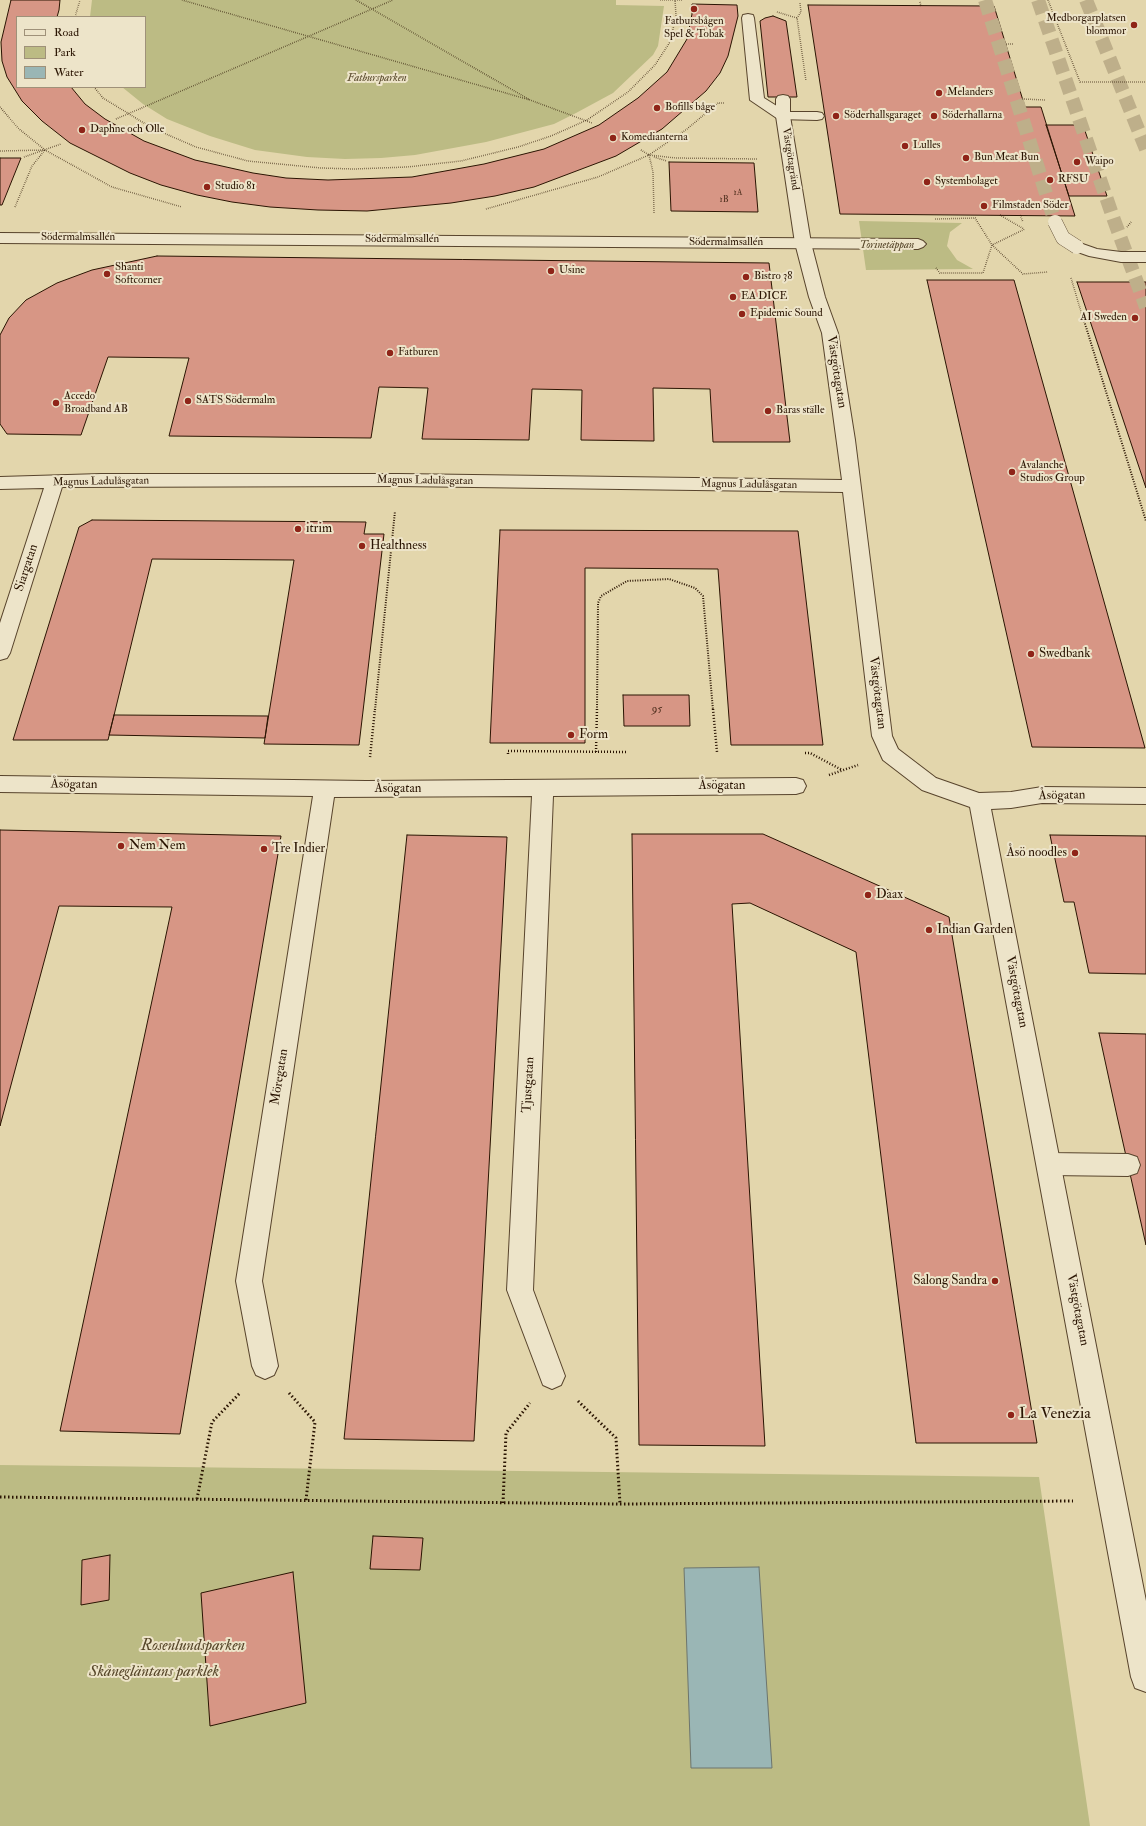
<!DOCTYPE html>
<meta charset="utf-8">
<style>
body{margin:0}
#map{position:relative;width:1146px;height:1826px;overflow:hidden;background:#e3d6ac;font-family:"IM FELL Double Pica",serif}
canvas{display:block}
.legend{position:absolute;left:16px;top:16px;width:130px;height:72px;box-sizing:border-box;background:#ede4c9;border:1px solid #9f9179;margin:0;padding:5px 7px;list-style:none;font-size:12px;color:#2a1402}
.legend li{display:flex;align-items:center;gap:8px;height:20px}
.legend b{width:20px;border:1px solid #9f9179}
</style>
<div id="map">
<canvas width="1146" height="1826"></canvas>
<ul class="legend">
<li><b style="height:5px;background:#ede4c9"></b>Road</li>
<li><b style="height:11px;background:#bcbb84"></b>Park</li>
<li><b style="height:11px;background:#9ab6b5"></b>Water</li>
</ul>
</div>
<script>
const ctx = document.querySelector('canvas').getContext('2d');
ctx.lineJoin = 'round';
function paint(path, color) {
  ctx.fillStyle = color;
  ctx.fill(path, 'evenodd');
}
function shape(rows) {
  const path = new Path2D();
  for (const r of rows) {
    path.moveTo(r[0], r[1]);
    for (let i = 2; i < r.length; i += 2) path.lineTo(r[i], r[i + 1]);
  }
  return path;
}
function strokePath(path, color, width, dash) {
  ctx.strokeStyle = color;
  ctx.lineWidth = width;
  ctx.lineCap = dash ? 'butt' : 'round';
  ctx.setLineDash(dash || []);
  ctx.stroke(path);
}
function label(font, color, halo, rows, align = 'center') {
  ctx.font = font + ' "IM FELL Double Pica",serif';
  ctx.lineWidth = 4;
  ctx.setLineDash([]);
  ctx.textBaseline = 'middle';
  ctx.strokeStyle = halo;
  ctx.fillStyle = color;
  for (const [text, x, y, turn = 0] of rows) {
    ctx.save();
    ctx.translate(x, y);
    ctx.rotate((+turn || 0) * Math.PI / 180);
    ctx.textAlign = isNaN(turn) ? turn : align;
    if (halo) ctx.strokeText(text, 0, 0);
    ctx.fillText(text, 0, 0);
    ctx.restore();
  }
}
paint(shape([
 [92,0,616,0,616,5,664,6,658,46,653,55,613,93,576,113,554,124,486,142,415,155,381,158,345,159,307,157,255,150,210,136,167,119,143,104,122,87,145,87,145,17,90,17],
 [859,221,962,223,950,232,947,246,957,260,973,269,866,270],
 [0,1465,1039,1477,1090,1826,0,1826]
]), '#bcbb84');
const water = shape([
 [759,1567,772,1768,691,1768,684,1568,759,1567]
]);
paint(water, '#9ab6b5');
strokePath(water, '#6d756d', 1);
const building = shape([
 [11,0,60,0,59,10,57,17,17,17,17,87,71,87,85,104,105,119,144,141,195,160,253,173,286,178,328,180,412,177,484,164,544,149,599,125,638,98,667,72,687,39,692,14,692,4,737,5,738,16,728,56,720,73,706,91,662,129,616,156,534,187,495,196,451,203,367,211,318,210,270,207,232,202,197,195,161,185,130,173,70,143,42,121,22,101,7,77,2,61,1,42,11,0],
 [808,5,994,6,1025,107,1041,107,1075,216,840,214,808,5],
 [773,16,786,21,797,97,768,97,760,21,765,18,773,16],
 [1046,125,1083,125,1107,196,1069,196,1046,125],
 [0,158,21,158,2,205,0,205,0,158],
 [669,162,754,163,758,212,671,211,669,162],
 [157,256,769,263,790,442,713,442,710,389,653,388,654,441,581,440,582,390,532,389,529,440,422,439,428,388,379,387,371,438,169,436,189,358,108,357,81,435,7,434,0,424,0,335,9,318,26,300,57,283,92,270,157,256],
 [927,280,1014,280,1145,748,1032,747,927,280],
 [1077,282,1146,282,1146,488,1077,282],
 [92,520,366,522,364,534,384,534,359,745,264,744,294,560,152,559,108,740,13,740,79,527,92,520],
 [500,530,798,531,823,745,731,745,718,569,585,568,585,743,490,743,500,530],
 [623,695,689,695,690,726,624,726,623,695],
 [114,715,268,716,265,738,109,735,114,715],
 [0,830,281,836,180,1434,60,1431,172,907,59,906,0,1126,0,830],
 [632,834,763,834,949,917,1037,1443,916,1443,856,952,750,903,732,904,765,1446,639,1445,632,834],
 [407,835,507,837,474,1441,344,1439,407,835],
 [1050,835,1146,836,1146,974,1089,973,1074,902,1064,902,1050,835],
 [1099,1033,1146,1034,1146,1245,1117,1116,1099,1033],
 [373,1536,423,1538,420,1570,370,1569,373,1536],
 [110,1555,109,1600,81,1605,82,1560,110,1555],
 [293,1572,306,1703,210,1726,201,1593,293,1572]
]);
paint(building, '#d79685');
strokePath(building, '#2a1402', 1);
strokePath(shape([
 [985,0,1055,222]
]), '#beaf8a', 14, [14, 7]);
strokePath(shape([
 [1038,0,1114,220,1146,307],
 [1086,0,1146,149]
]), '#beaf8a', 14, [14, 7]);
const service = shape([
 [783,95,788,96,790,99,790,112,817,112,822,113,824,116,822,119,817,120,778,119,776,116,776,99,778,96,783,95],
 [1049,1153,1128,1154,1137,1157,1140,1165,1137,1173,1128,1176,1049,1175,1040,1172,1037,1164,1040,1156,1049,1153]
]);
const pedestrian = shape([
 [748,14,753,15,754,18,764,98,788,113,790,116,788,119,778,119,750,100,742,18,743,15,748,14],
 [0,233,918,239,923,241,926,244,923,247,918,249,0,243,0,233]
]);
const minor = shape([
 [783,112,788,113,790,116,811,243,825,297,838,333,855,440,892,736,898,749,936,778,979,793,1011,792,1042,787,1146,788,1146,804,1042,803,1011,808,991,809,1146,1601,1146,1692,1135,1688,1131,1677,970,807,922,790,883,760,872,736,843,492,399,486,62,487,10,653,7,658,0,660,0,623,44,488,0,489,0,477,101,474,399,474,842,480,822,333,809,297,795,243,776,116,778,113,783,112],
 [0,776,366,781,796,778,803,780,806,786,803,792,796,794,553,796,533,1290,565,1376,561,1385,552,1389,543,1385,507,1290,532,796,334,797,262,1281,278,1366,274,1375,265,1379,256,1375,252,1366,236,1281,313,796,0,792,0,776]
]);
const tertiary = shape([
 [1077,242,1097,249,1121,252,1146,252,1146,262,1121,262,1089,256,1072,250,1069,247,1072,244,1077,242]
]);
strokePath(service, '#58442c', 2);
strokePath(pedestrian, '#58442c', 2);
strokePath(minor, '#58442c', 2);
strokePath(tertiary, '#58442c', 2);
strokePath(shape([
 [182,0,530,100],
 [356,0,530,100,592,123],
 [675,0,682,0],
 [1048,0,1080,82,1146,82],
 [920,2,921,6],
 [800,3,801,12,797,18,806,81],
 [777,12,797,18],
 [75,17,80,0],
 [1006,44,1013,44],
 [94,87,103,98,152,128,196,147,248,161,321,168,354,169,407,167,461,161,518,147,551,136,587,120,628,92,655,65,670,42,676,16,675,0,659,0],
 [1022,99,1045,100],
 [0,107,18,128,45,150,112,187,182,207],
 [116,119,393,0],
 [641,150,649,155],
 [0,151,44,150],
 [24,157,61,144],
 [654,157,667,161],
 [15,207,32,166,45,150],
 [486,209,598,177,649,155,687,129,718,103,724,103],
 [654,213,653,172,649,155,676,158,757,159],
 [1020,215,1023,222],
 [935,219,975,218,992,245,1023,274,1048,272],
 [1127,227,1132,221],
 [936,268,940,273,983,273,992,245,1025,229],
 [1071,278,1082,315]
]), '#2a1402', 1.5, [0.5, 1.5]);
strokePath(shape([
 [1082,314,1146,521],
 [375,710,395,511],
 [597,710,598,603,601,596,627,581,669,579,695,588,703,596,713,710]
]), '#2a1402', 2, [1, 1.5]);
strokePath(shape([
 [713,709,717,752],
 [596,752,597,709],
 [805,753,810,753,842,770],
 [508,754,508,751,628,752],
 [370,757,375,709],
 [829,775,858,765]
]), '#2a1402', 2.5, [1, 2]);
strokePath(shape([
 [289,1393,315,1422,306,1500],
 [578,1401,616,1438,620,1504],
 [0,1497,620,1504,1073,1501],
 [197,1499,212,1422,240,1393],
 [503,1503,506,1433,530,1403]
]), '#2a1402', 3, [1.5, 2.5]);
paint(service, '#ede4c9');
paint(pedestrian, '#ede4c9');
paint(minor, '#ede4c9');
paint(tertiary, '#ede4c9');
const tertiaryBridge = shape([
 [1055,222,1063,238,1077,247]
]);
strokePath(tertiaryBridge, '#58442c', 15, []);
strokePath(shape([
 [1000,215,1024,229]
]), '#2a1402', 1.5, [0.5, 1.5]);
strokePath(tertiaryBridge, '#ede4c9', 14);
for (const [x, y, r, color] of [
 [694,9,4,"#8f2418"],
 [1134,25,4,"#8f2418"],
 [939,93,4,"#8f2418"],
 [657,108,4,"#8f2418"],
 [836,116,4,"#8f2418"],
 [934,116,4,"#8f2418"],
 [82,130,4,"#8f2418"],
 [613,138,4,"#8f2418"],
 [905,146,4,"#8f2418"],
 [966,158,4,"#8f2418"],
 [1077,162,4,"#8f2418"],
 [1050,180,4,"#8f2418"],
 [927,182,4,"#8f2418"],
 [207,187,4,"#8f2418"],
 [984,206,4,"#8f2418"],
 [551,271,4,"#8f2418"],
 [107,274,4,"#8f2418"],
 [746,277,4,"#8f2418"],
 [733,297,4,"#8f2418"],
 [742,314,4,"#8f2418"],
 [1135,318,4,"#8f2418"],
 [390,353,4,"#8f2418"],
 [188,401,4,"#8f2418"],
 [56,403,4,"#8f2418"],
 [768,411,4,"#8f2418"],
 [1012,472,4,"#8f2418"],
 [298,529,4,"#8f2418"],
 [362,546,4,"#8f2418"],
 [1031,654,4,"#8f2418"],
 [571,735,4,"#8f2418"],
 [121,846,4,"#8f2418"],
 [264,849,4,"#8f2418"],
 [1075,853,4,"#8f2418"],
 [868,895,4,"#8f2418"],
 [929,930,4,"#8f2418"],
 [995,1281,4,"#8f2418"],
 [1011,1415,4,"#8f2418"]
]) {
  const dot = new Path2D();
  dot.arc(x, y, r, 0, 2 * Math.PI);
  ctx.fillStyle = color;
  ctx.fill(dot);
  strokePath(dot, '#ede4c9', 1.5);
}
label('9px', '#553423', null, [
 ["1A",738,193],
 ["1B",724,200]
]);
label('11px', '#2a1402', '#ede4c9', [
 ["Medborgarplatsen",1126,19,"right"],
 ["blommor",1126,32,"right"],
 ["Fatbursbågen",694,22,"center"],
 ["Spel & Tobak",694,35,"center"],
 ["Melanders",947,93],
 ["Bofills båge",665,108],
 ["Söderhallsgaraget",844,116],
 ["Söderhallarna",942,116],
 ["Daphne och Olle",90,130],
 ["Komedianterna",621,138],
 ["Lulles",913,146],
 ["Bun Meat Bun",974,158],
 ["Waipo",1085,162],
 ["RFSU",1058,180],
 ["Systembolaget",935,182],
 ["Studio 81",215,187],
 ["Filmstaden Söder",992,206],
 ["Shanti",115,268],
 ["Softcorner",115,281],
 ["Usine",559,271],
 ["Bistro 38",754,277],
 ["EA DICE",741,297],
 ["Epidemic Sound",750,314],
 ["AI Sweden",1127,318,"right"],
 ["Fatburen",398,353],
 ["Accedo",64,397],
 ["Broadband AB",64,410],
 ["SATS Södermalm",196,401],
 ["Baras ställe",776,411],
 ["Avalanche",1020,466],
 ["Studios Group",1020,479]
], 'left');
label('italic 11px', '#564629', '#ede4c9', [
 ["Fatbursparken",377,79],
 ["Torinetäppan",887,246]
]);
label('11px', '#2a1402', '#ede4c9', [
 ["Västgötagränd",790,159,81],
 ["Södermalmsallén",78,238],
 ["Södermalmsallén",402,240],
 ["Södermalmsallén",726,243],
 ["Magnus Ladulåsgatan",425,481,1],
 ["Magnus Ladulåsgatan",101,482,-1],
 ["Magnus Ladulåsgatan",749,485,1]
]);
label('11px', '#553423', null, [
 ["95",657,710]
]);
label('13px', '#2a1402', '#ede4c9', [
 ["Västgötagatan",836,372,81],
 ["Siargatan",27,568,-72],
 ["Västgötagatan",877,693,83],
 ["Åsögatan",74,785,1],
 ["Åsögatan",722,786],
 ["Åsögatan",398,789],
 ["Åsögatan",1062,796,-1],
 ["Västgötagatan",1016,992,79],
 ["Möregatan",280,1077,-81],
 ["Tjustgatan",529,1085,-87],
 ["Västgötagatan",1077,1310,79]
]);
label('13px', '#2a1402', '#ede4c9', [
 ["itrim",306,529],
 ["Healthness",370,546],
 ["Swedbank",1039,654],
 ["Form",579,735],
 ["Nem Nem",129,846],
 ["Tre Indier",272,849],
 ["Åsö noodles",1067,853,"right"],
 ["Daax",876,895],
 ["Indian Garden",937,930],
 ["Salong Sandra",987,1281,"right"]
], 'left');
label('16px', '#2a1402', '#ede4c9', [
 ["La Venezia",1019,1415]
], 'left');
label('italic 16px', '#564629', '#ede4c9', [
 ["Rosenlundsparken",193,1647],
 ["Skånegläntans parklek",154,1673]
]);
</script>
